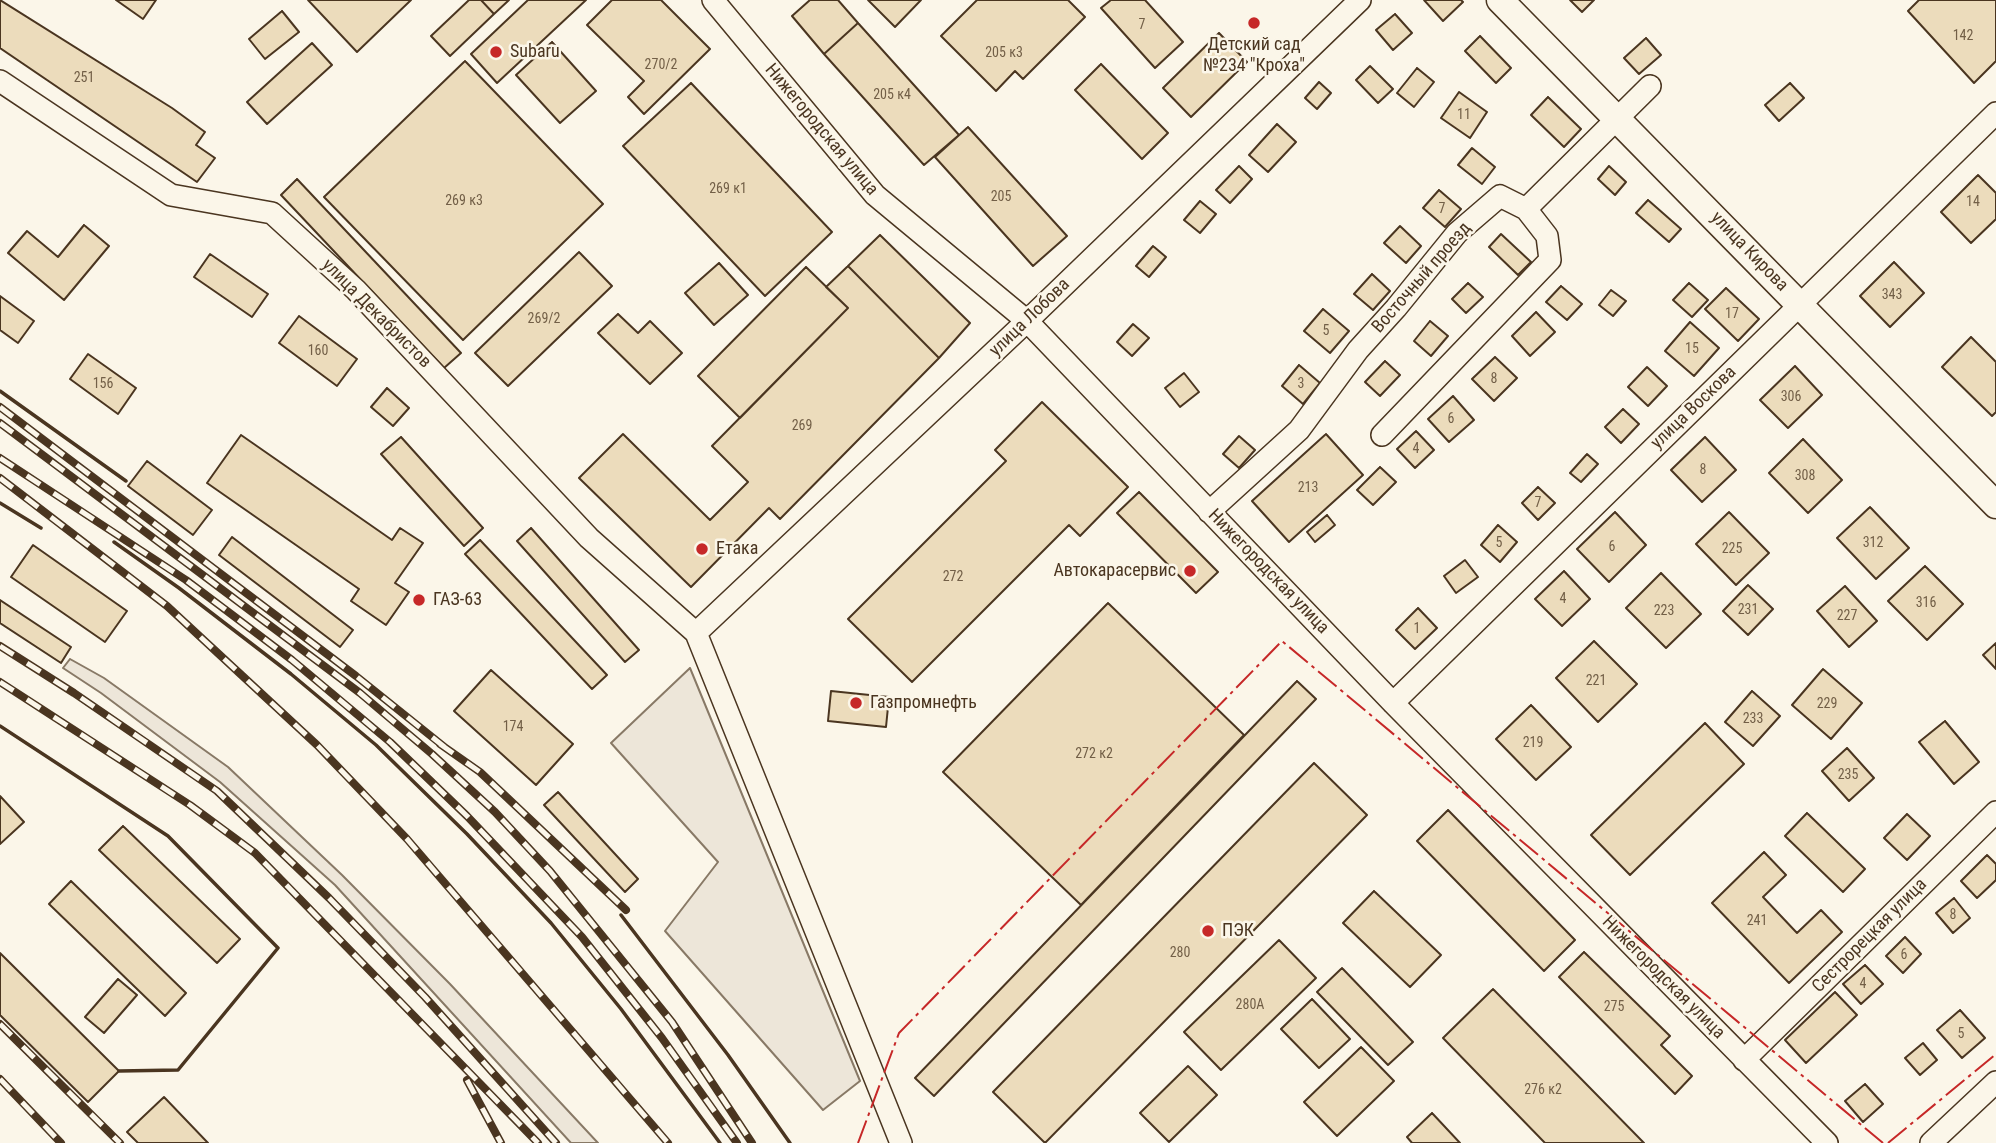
<!DOCTYPE html>
<meta charset="utf-8">
<style>
body{margin:0}
canvas{display:block;background:#fbf6e9}
</style>
<canvas width="1996" height="1143"></canvas>
<script>
const ctx = document.querySelector('canvas').getContext('2d');
ctx.lineJoin = 'round';
function paint(path, color) {
  ctx.fillStyle = color;
  ctx.fill(path, 'evenodd');
}
function shape(rows) {
  const path = new Path2D();
  for (const r of rows) {
    path.moveTo(r[0], r[1]);
    for (let i = 2; i < r.length; i += 2) path.lineTo(r[i], r[i + 1]);
  }
  return path;
}
function strokePath(path, color, width, dash) {
  ctx.strokeStyle = color;
  ctx.lineWidth = width;
  ctx.lineCap = dash ? 'butt' : 'round';
  ctx.setLineDash(dash || []);
  ctx.stroke(path);
}
function label(font, color, halo, rows, align = 'center') {
  ctx.font = font + ' "Roboto Condensed",sans-serif';
  ctx.lineWidth = 5;
  ctx.setLineDash([]);
  ctx.textBaseline = 'middle';
  ctx.strokeStyle = halo;
  ctx.fillStyle = color;
  for (const [text, x, y, turn = 0] of rows) {
    ctx.save();
    ctx.translate(x, y);
    ctx.rotate((+turn || 0) * Math.PI / 180);
    ctx.textAlign = isNaN(turn) ? turn : align;
    if (halo) ctx.strokeText(text, 0, 0);
    ctx.fillText(text, 0, 0);
    ctx.restore();
  }
}
const green = shape([
 [70,659,104,678,228,767,342,875,450,984,598,1143,571,1143,335,885,220,782,101,693,63,668,70,659],
 [690,668,860,1081,823,1110,665,931,718,862,611,743,690,668]
]);
paint(green, '#ede6d9');
strokePath(green, '#887966', 2);
const building = shape([
 [0,0,172,108,205,132,196,145,215,158,197,182,0,48,0,0],
 [116,0,156,0,143,19,116,0],
 [308,0,411,0,357,52,308,0],
 [469,0,481,0,494,14,450,56,431,36,469,0],
 [481,0,509,0,494,14,481,0],
 [528,0,586,0,497,83,471,54,528,0],
 [612,0,661,0,710,49,644,114,628,97,644,81,587,25,612,0],
 [810,0,838,0,858,23,824,54,792,16,810,0],
 [868,0,921,0,895,27,868,0],
 [977,0,1068,0,1085,17,1023,79,1015,71,996,91,941,36,977,0],
 [1111,0,1145,0,1183,42,1155,68,1101,8,1111,0],
 [1424,0,1461,0,1463,2,1443,21,1424,0],
 [1570,0,1594,0,1582,12,1570,0],
 [1919,0,1996,0,1996,61,1974,83,1908,11,1919,0],
 [282,11,299,32,265,59,249,39,282,11],
 [1395,14,1412,33,1393,50,1376,30,1395,14],
 [858,23,959,135,924,165,824,54,858,23],
 [1219,33,1247,62,1191,117,1163,88,1219,33],
 [1480,36,1511,68,1496,83,1465,51,1480,36],
 [1646,38,1661,55,1639,74,1624,58,1646,38],
 [552,42,596,91,560,123,516,75,552,42],
 [312,43,332,65,267,124,247,102,312,43],
 [465,61,603,204,463,340,324,197,465,61],
 [1101,64,1168,133,1142,159,1075,90,1101,64],
 [1370,66,1393,89,1378,103,1356,80,1370,66],
 [1417,68,1434,82,1414,107,1397,93,1417,68],
 [1319,82,1331,93,1317,109,1305,98,1319,82],
 [691,83,832,232,765,296,623,146,691,83],
 [1790,83,1804,98,1779,121,1765,105,1790,83],
 [1459,92,1487,112,1470,138,1441,118,1459,92],
 [1548,97,1581,129,1564,147,1531,115,1548,97],
 [1277,124,1296,142,1268,172,1249,155,1277,124],
 [968,127,1067,236,1033,266,935,157,968,127],
 [1472,148,1495,167,1482,184,1458,165,1472,148],
 [1239,166,1252,179,1230,203,1216,190,1239,166],
 [1609,166,1626,182,1615,195,1598,179,1609,166],
 [1978,175,1996,193,1996,219,1971,243,1941,212,1978,175],
 [297,179,461,353,444,368,281,195,297,179],
 [1439,190,1461,209,1445,227,1423,208,1439,190],
 [1648,200,1681,229,1669,242,1636,213,1648,200],
 [1200,201,1216,214,1200,233,1184,220,1200,201],
 [84,225,109,246,64,300,8,253,27,231,58,257,84,225],
 [1400,226,1421,246,1406,263,1384,243,1400,226],
 [1501,234,1531,262,1518,275,1489,247,1501,234],
 [880,235,970,323,939,358,848,266,880,235],
 [1153,246,1166,257,1149,277,1136,266,1153,246],
 [579,252,612,286,508,386,475,353,579,252],
 [210,254,268,294,252,317,194,277,210,254],
 [1894,262,1924,293,1890,327,1860,296,1894,262],
 [719,263,748,295,714,325,685,293,719,263],
 [848,266,939,358,780,519,769,508,691,587,579,478,623,434,710,520,748,482,712,446,848,308,826,287,848,266],
 [806,267,848,308,740,418,698,376,806,267],
 [1372,274,1390,291,1373,310,1354,294,1372,274],
 [1468,283,1483,297,1466,313,1452,299,1468,283],
 [1689,283,1708,300,1692,317,1673,300,1689,283],
 [1561,286,1582,304,1567,320,1546,302,1561,286],
 [1726,288,1759,319,1738,341,1705,309,1726,288],
 [1611,290,1626,301,1613,316,1599,305,1611,290],
 [0,296,34,321,18,343,0,330,0,296],
 [1323,309,1349,331,1330,353,1304,331,1323,309],
 [1536,312,1555,332,1530,356,1512,336,1536,312],
 [618,314,638,333,650,321,682,353,650,384,598,333,618,314],
 [299,316,357,359,337,386,279,343,299,316],
 [1430,321,1448,336,1431,356,1414,341,1430,321],
 [1690,322,1719,348,1694,376,1665,351,1690,322],
 [1133,324,1149,338,1132,356,1117,342,1133,324],
 [1971,337,1996,362,1996,412,1992,416,1942,367,1971,337],
 [88,354,136,388,118,414,70,379,88,354],
 [1495,357,1517,378,1494,401,1472,379,1495,357],
 [1385,361,1400,375,1380,396,1365,382,1385,361],
 [1299,365,1320,383,1303,404,1282,386,1299,365],
 [1795,366,1822,395,1788,428,1760,400,1795,366],
 [1647,367,1667,386,1648,406,1628,387,1647,367],
 [1184,373,1199,392,1180,407,1165,388,1184,373],
 [387,388,409,408,393,426,371,407,387,388],
 [1453,396,1474,420,1449,442,1428,419,1453,396],
 [1042,402,1128,487,1080,536,1069,525,912,682,848,619,1006,461,995,450,1042,402],
 [1623,409,1639,424,1621,443,1605,427,1623,409],
 [1416,431,1434,450,1415,468,1397,449,1416,431],
 [1326,434,1363,475,1289,542,1252,501,1326,434],
 [241,435,392,540,400,528,423,543,395,583,409,592,386,625,351,601,359,589,207,483,241,435],
 [1239,436,1255,450,1239,468,1223,454,1239,436],
 [401,437,483,528,464,546,381,454,401,437],
 [1705,437,1736,470,1702,502,1671,470,1705,437],
 [1803,439,1842,480,1808,513,1769,473,1803,439],
 [1587,454,1598,464,1581,482,1570,473,1587,454],
 [147,461,212,510,193,535,128,486,147,461],
 [1380,467,1396,482,1373,505,1357,490,1380,467],
 [1538,487,1555,503,1538,520,1522,503,1538,487],
 [1139,492,1218,572,1196,593,1117,513,1139,492],
 [1870,507,1909,548,1876,579,1837,538,1870,507],
 [1615,512,1646,545,1609,582,1577,549,1615,512],
 [1729,512,1769,553,1736,585,1696,544,1729,512],
 [1327,515,1335,525,1315,542,1307,532,1327,515],
 [1498,525,1517,542,1500,562,1481,545,1498,525],
 [531,528,639,650,625,662,517,541,531,528],
 [232,537,353,630,340,647,219,555,232,537],
 [480,540,607,675,592,689,465,554,480,540],
 [33,545,127,611,105,642,11,577,33,545],
 [1465,560,1478,577,1456,593,1444,576,1465,560],
 [1925,566,1963,604,1927,640,1888,601,1925,566],
 [1564,571,1590,599,1562,626,1535,599,1564,571],
 [1661,573,1701,614,1666,648,1626,608,1661,573],
 [1748,585,1773,609,1748,635,1723,611,1748,585],
 [1845,586,1877,621,1849,647,1817,611,1845,586],
 [0,600,71,647,61,663,0,623,0,600],
 [1108,603,1244,735,1081,905,943,772,1108,603],
 [1418,608,1437,628,1415,649,1396,630,1418,608],
 [1594,641,1637,684,1598,722,1556,678,1594,641],
 [1996,643,1996,669,1983,655,1996,643],
 [1823,669,1862,703,1831,739,1792,705,1823,669],
 [491,670,573,744,536,785,454,711,491,670],
 [1297,681,1316,699,934,1096,915,1078,1297,681],
 [831,691,889,697,886,727,828,721,831,691],
 [1752,691,1780,716,1753,746,1725,722,1752,691],
 [1531,705,1571,747,1536,780,1496,739,1531,705],
 [1945,721,1979,762,1954,784,1919,742,1945,721],
 [1705,723,1744,764,1630,875,1591,835,1705,723],
 [1847,748,1874,778,1849,801,1822,771,1847,748],
 [1314,763,1367,815,1045,1143,993,1092,1314,763],
 [558,792,638,879,625,892,544,805,558,792],
 [0,796,24,822,0,844,0,796],
 [1448,810,1575,940,1544,971,1417,841,1448,810],
 [1807,813,1865,869,1843,892,1785,836,1807,813],
 [1907,814,1930,836,1907,860,1884,838,1907,814],
 [123,826,240,939,217,963,99,850,123,826],
 [1764,852,1786,875,1763,897,1797,933,1821,910,1842,932,1789,983,1712,903,1764,852],
 [1987,855,1996,864,1996,880,1977,898,1961,881,1987,855],
 [71,881,186,993,165,1016,49,904,71,881],
 [1374,891,1441,955,1410,987,1343,923,1374,891],
 [1954,898,1970,918,1953,933,1936,913,1954,898],
 [1905,937,1921,954,1903,973,1886,956,1905,937],
 [1279,940,1316,978,1221,1070,1184,1032,1279,940],
 [1584,952,1670,1036,1661,1045,1692,1076,1675,1094,1559,977,1584,952],
 [0,953,119,1071,88,1102,0,1015,0,953],
 [1865,965,1883,984,1861,1004,1843,984,1865,965],
 [1342,968,1413,1042,1388,1065,1317,992,1342,968],
 [118,979,137,995,104,1033,85,1017,118,979],
 [1493,989,1644,1143,1545,1143,1443,1038,1493,989],
 [1835,992,1857,1015,1806,1063,1785,1040,1835,992],
 [1312,999,1350,1039,1319,1068,1281,1029,1312,999],
 [1960,1010,1985,1038,1962,1058,1937,1030,1960,1010],
 [1923,1043,1937,1060,1920,1075,1905,1058,1923,1043],
 [1361,1047,1394,1081,1337,1136,1304,1102,1361,1047],
 [1188,1066,1217,1095,1169,1142,1140,1113,1188,1066],
 [1865,1084,1883,1104,1863,1122,1845,1101,1865,1084],
 [164,1097,208,1143,138,1143,127,1132,164,1097],
 [1432,1113,1460,1143,1412,1143,1407,1137,1432,1113]
]);
paint(building, '#ecdcbc');
strokePath(building, '#4a3520', 2);
const minor = shape([
 [713,0,875,195,1027,321,1393,703,1827,1143],
 [0,81,171,195,272,213,356,290,589,538,696,633,901,1143],
 [1382,435,1550,260,1547,236,1526,209],
 [1209,512,1299,430,1358,350,1396,308,1457,233,1500,196,1526,209,1650,86],
 [696,633,1027,321,1360,0],
 [1393,703,1996,113],
 [1744,1060,1996,812],
 [1931,1143,1996,1082]
]);
const major = shape([
 [1500,0,1996,505]
]);
strokePath(minor, '#4a3520', 24);
strokePath(major, '#4a3520', 29);
strokePath(minor, '#fbf6e9', 21);
strokePath(major, '#fbf6e9', 26);
const rail = shape([
 [0,407,356,676,447,749],
 [0,423,360,693,432,754,495,812,550,871,672,1022,752,1143],
 [0,458,186,580,292,660,390,742,467,816,582,937,662,1038,737,1143],
 [0,478,167,606,317,745,407,839,668,1143],
 [0,646,74,693,217,791,329,898,425,997,556,1143],
 [0,682,190,805,255,853,538,1143],
 [440,744,480,772,626,910],
 [0,1024,120,1143],
 [0,1079,61,1143],
 [467,1080,501,1143]
]);
strokePath(rail, '#4a3520', 8);
strokePath(rail, '#fbf6e9', 5, [16]);
strokePath(shape([
 [0,391,126,481],
 [0,503,41,528],
 [114,542,179,588,291,674,376,745,467,834,551,923,621,1009,720,1143],
 [0,726,168,836,278,948,178,1070,119,1071],
 [621,915,728,1055,790,1143]
]), '#4a3520', 3.5);
strokePath(shape([
 [858,1143,899,1033,1282,641,1883,1143],
 [1888,1143,1996,1054]
]), '#c62828', 2, [24, 5, 3.5, 5]);
for (const [x, y, r, color] of [
 [1254,23,7,"#c62828"],
 [496,52,7,"#c62828"],
 [702,549,7,"#c62828"],
 [1190,571,7,"#c62828"],
 [419,600,7,"#c62828"],
 [856,703,7,"#c62828"],
 [1208,931,7,"#c62828"]
]) {
  const dot = new Path2D();
  dot.arc(x, y, r, 0, 2 * Math.PI);
  ctx.fillStyle = color;
  ctx.fill(dot);
  strokePath(dot, '#fbf6e9', 2.5);
}
label('14px', '#725f47', null, [
 ["7",1142,25],
 ["142",1963,36],
 ["205 к3",1004,53],
 ["270/2",661,65],
 ["251",84,78],
 ["205 к4",892,95],
 ["11",1464,115],
 ["269 к1",728,189],
 ["205",1001,197],
 ["269 к3",464,201],
 ["14",1973,202],
 ["7",1442,209],
 ["343",1892,295],
 ["17",1732,314],
 ["269/2",544,319],
 ["5",1326,331],
 ["15",1692,349],
 ["160",318,351],
 ["8",1494,379],
 ["156",103,384],
 ["3",1301,384],
 ["306",1791,397],
 ["6",1451,419],
 ["269",802,426],
 ["4",1416,449],
 ["8",1703,470],
 ["308",1805,476],
 ["213",1308,488],
 ["7",1538,503],
 ["5",1499,543],
 ["312",1873,543],
 ["6",1612,547],
 ["225",1732,549],
 ["272",953,577],
 ["4",1563,599],
 ["316",1926,603],
 ["231",1748,610],
 ["223",1664,611],
 ["227",1847,616],
 ["1",1417,629],
 ["221",1596,681],
 ["229",1827,704],
 ["233",1753,719],
 ["174",513,727],
 ["219",1533,743],
 ["272 к2",1094,754],
 ["235",1848,775],
 ["8",1953,915],
 ["241",1757,921],
 ["280",1180,953],
 ["6",1904,955],
 ["4",1863,984],
 ["280А",1250,1005],
 ["275",1614,1007],
 ["5",1961,1034],
 ["276 к2",1543,1090]
]);
label('18px', '#4a3520', '#fbf6e9', [
 ["Детский сад",1254,45,"center"],
 ["№234 \"Кроха\"",1254,66,"center"],
 ["Subaru",510,52],
 ["Етака",716,549],
 ["Автокарасервис",1176,571,"right"],
 ["ГАЗ-63",433,600],
 ["Газпромнефть",870,703],
 ["ПЭК",1222,931]
], 'left');
label('18px', '#4a3520', '#fbf6e9', [
 ["Нижегородская улица",821,130,50],
 ["улица Кирова",1749,252,46],
 ["Восточный проезд",1422,278,-49],
 ["улица Декабристов",376,314,45],
 ["улица Лобова",1030,318,-44],
 ["улица Воскова",1694,408,-44],
 ["Нижегородская улица",1268,572,46],
 ["Сестрорецкая улица",1870,936,-45],
 ["Нижегородская улица",1663,978,45]
]);
</script>
